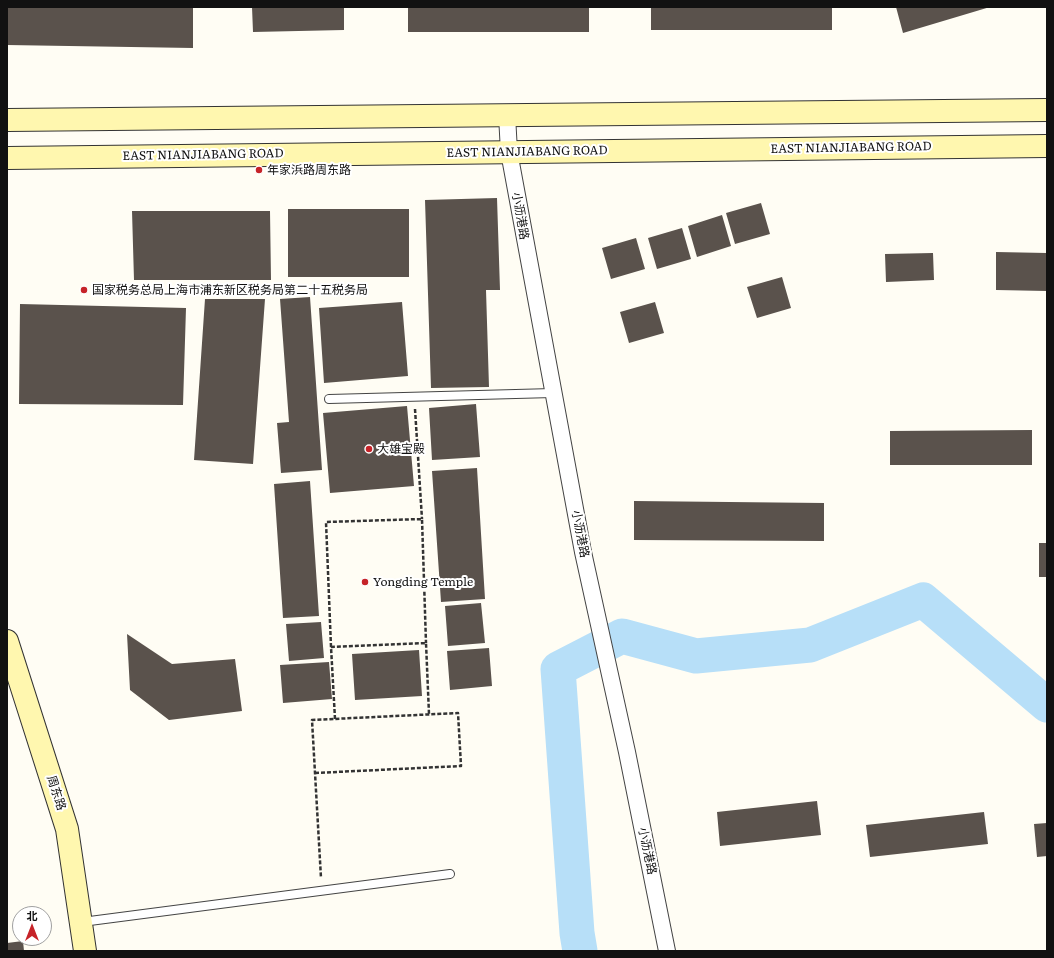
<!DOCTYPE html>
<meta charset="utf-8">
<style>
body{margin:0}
#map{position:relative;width:1054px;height:958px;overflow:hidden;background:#fffdf4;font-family:Literata,"Noto Sans SC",serif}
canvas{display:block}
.frame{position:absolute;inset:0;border:8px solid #111;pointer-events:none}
.north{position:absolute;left:12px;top:906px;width:40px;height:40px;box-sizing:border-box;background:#fff;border:1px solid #a0a0a0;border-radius:50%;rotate:0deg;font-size:11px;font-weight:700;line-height:16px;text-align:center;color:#111}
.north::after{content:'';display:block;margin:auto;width:14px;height:18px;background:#c62328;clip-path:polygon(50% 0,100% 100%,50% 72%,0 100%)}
</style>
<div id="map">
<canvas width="1054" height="958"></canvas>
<div class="frame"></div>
<div class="north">北</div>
</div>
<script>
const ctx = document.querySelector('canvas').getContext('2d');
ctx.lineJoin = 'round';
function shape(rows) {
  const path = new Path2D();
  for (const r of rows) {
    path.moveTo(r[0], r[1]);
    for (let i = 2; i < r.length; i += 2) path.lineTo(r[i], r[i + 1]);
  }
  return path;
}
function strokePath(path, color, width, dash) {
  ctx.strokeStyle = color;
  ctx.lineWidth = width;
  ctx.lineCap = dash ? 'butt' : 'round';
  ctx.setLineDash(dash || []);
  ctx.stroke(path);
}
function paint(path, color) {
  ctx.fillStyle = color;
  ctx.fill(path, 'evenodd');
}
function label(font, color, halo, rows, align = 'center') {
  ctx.font = font + ' Literata,"Noto Sans SC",serif';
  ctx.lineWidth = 4;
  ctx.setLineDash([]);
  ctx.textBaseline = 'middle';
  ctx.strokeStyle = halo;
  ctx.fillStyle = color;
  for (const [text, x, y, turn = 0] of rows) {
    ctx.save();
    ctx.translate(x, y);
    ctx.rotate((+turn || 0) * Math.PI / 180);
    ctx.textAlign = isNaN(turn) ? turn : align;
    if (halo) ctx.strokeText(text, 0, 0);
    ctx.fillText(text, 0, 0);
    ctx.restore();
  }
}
strokePath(shape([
 [580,951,577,933,558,669,622,636,696,656,810,645,923,600,1047,705]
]), '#b7dff8', 35);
paint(shape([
 [7,7,193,7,193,48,7,45],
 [252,7,344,7,344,30,253,32],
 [408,7,589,7,589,32,408,32],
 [651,7,832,7,832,30,651,30],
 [896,7,990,7,903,33],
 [497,198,500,290,486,290,489,387,431,388,425,200],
 [761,203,770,234,735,244,726,213],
 [288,209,409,209,409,277,288,277],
 [132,211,270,211,271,280,134,280],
 [722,215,731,246,697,257,688,226],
 [682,228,691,259,657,269,648,238],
 [636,238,645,269,611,279,602,248],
 [996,252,1047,253,1047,291,996,290],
 [933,253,934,280,886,282,885,254],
 [782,277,791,308,757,318,747,287],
 [310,297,322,470,281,473,277,423,289,422,280,299],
 [205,299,265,299,253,464,194,460],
 [402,302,408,376,324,383,319,308],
 [655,302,664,333,629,343,620,312],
 [20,304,186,308,183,405,19,404],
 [476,404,480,457,432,460,429,408],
 [407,406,414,486,330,493,323,413],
 [1032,430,1032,465,890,465,890,431],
 [477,468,485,599,441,602,432,471],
 [310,481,319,616,283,618,274,484],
 [634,501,824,503,824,541,634,540],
 [1039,543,1047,543,1047,577,1039,577],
 [481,603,485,643,448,646,445,606],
 [321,622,324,658,289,661,286,624],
 [127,634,172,664,235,659,242,711,169,720,130,690],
 [489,648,492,686,450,690,447,651],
 [419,650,422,696,355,700,352,654],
 [329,662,332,699,283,703,280,665],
 [817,801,821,835,720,846,717,812],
 [984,812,988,844,870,857,866,825],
 [1047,823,1047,856,1037,857,1034,824],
 [23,941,24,951,7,951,7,943]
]), '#5a524c');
const lane = shape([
 [329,399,553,393],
 [82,922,450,874]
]);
const street = shape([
 [507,115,509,152,583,552,627,752,667,951]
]);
const secondary = shape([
 [7,120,1047,110],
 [7,158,1047,146],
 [7,641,67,829,85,951]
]);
strokePath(lane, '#444', 10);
strokePath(street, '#444', 18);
strokePath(secondary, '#333', 24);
strokePath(shape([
 [415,409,422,519],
 [331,647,326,522,422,519,426,643],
 [335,719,331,647,426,643,429,714],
 [315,773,461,766,458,713,312,720,315,773,321,878]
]), '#333', 2.5, [4, 2]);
strokePath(lane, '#fff', 8);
strokePath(street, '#fff', 16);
strokePath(secondary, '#fff7af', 22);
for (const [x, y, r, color] of [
 [259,170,4,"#c62328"],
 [84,290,4,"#c62328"],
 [369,449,4,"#c62328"],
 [365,582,4,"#c62328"]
]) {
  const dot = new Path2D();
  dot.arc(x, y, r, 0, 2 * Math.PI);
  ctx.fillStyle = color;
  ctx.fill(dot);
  strokePath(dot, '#fff', 1.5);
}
label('12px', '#111', '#fff', [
 ["EAST NIANJIABANG ROAD",851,148,-1],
 ["EAST NIANJIABANG ROAD",527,152,-1],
 ["EAST NIANJIABANG ROAD",203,155,-1],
 ["小沥港路",520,216,80],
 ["小沥港路",580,534,79],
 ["周东路",56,793,72],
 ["小沥港路",647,851,78]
]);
label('12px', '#111', '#fff', [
 ["年家浜路周东路",267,170],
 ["国家税务总局上海市浦东新区税务局第二十五税务局",92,290],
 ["大雄宝殿",377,449],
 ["Yongding Temple",373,582]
], 'left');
</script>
